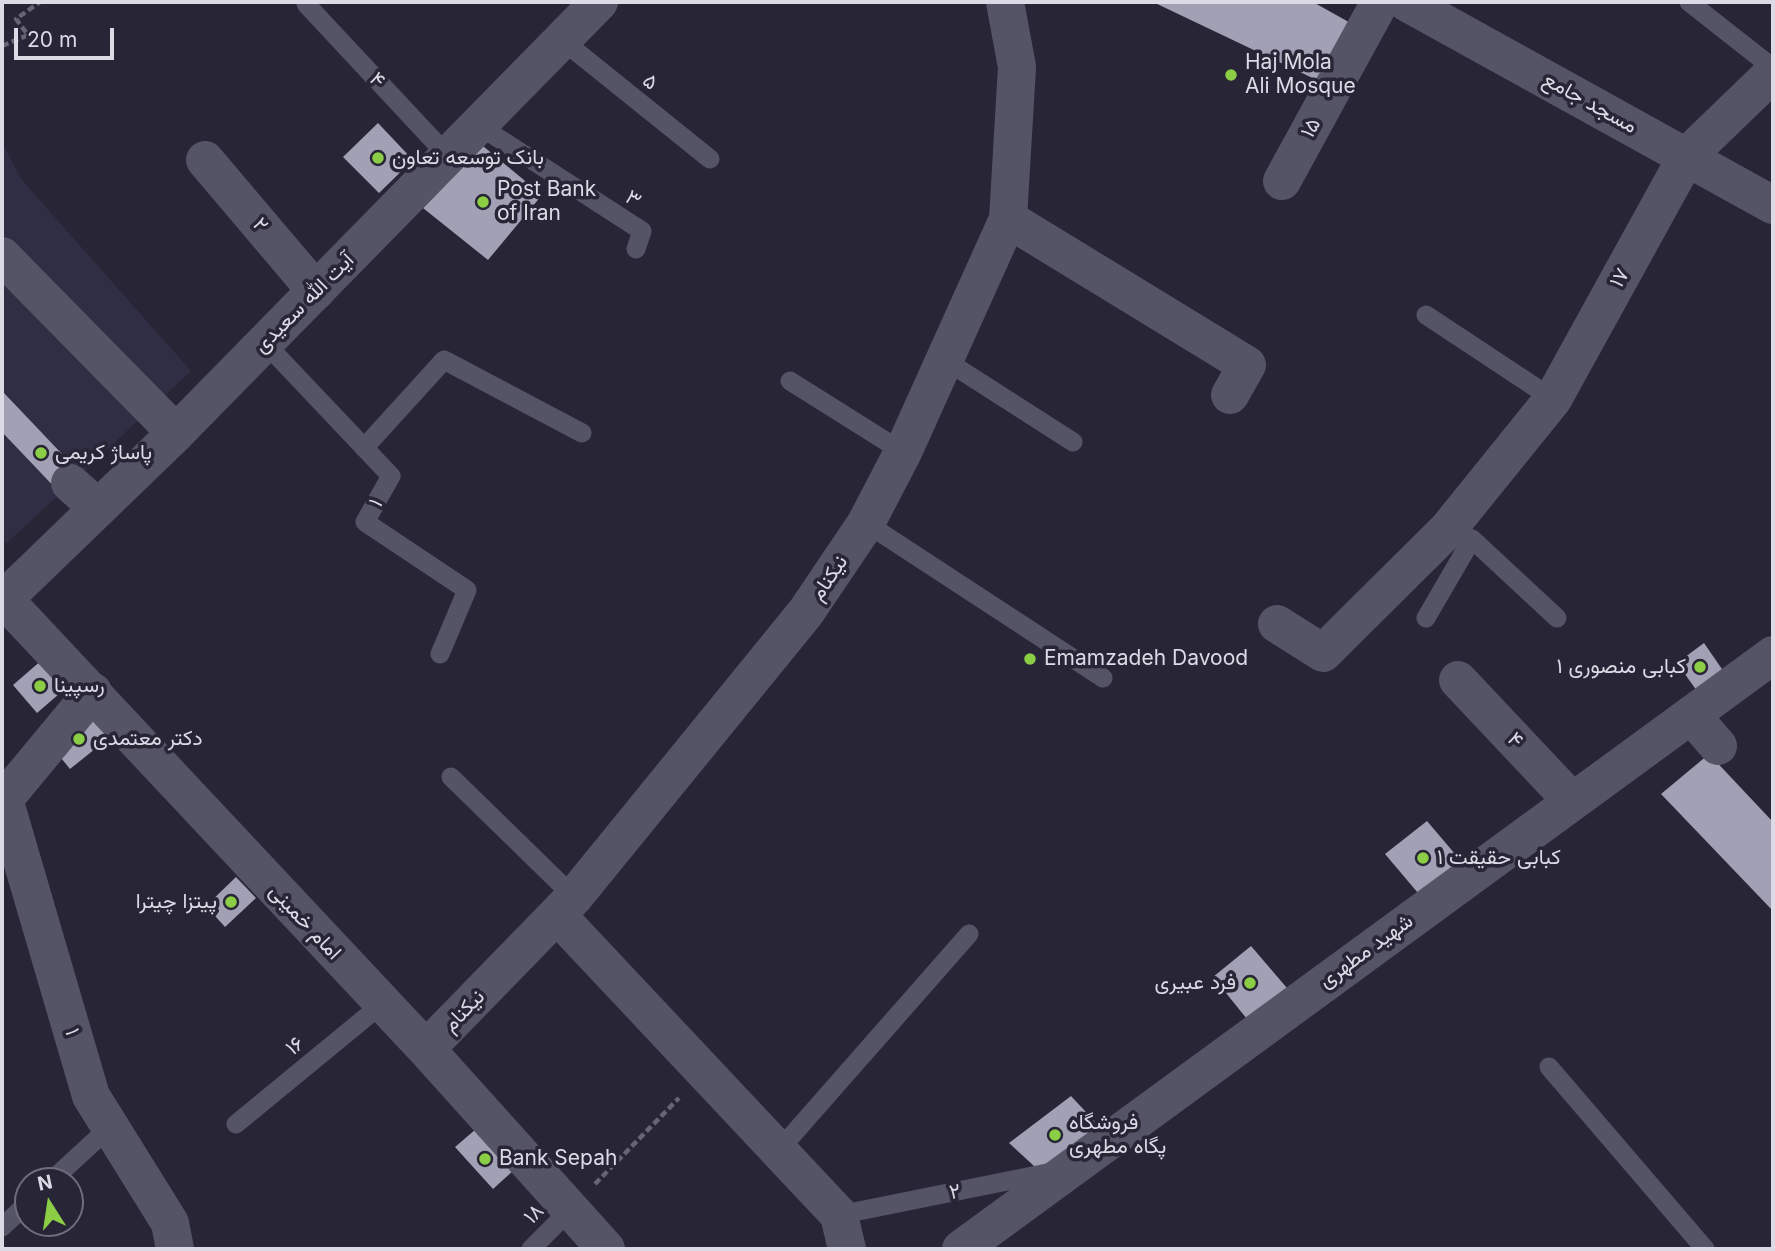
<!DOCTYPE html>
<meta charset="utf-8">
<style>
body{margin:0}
#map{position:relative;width:1775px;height:1251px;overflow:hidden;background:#282636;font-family:Inter,sans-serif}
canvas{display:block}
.frame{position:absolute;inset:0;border:4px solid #dbdae5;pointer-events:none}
.north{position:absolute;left:14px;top:1167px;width:70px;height:70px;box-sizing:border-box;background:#282636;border:2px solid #706e7c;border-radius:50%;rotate:348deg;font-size:19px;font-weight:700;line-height:28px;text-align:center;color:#dbdae5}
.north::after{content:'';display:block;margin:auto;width:24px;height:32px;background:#8bce46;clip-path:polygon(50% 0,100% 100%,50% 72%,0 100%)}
.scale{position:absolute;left:14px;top:28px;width:100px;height:32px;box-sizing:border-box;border:4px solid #dbdae5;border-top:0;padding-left:9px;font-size:21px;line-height:24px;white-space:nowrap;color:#dbdae5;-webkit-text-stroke:5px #282636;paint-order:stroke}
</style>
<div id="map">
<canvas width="1775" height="1251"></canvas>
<div class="frame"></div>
<div class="north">N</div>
<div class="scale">20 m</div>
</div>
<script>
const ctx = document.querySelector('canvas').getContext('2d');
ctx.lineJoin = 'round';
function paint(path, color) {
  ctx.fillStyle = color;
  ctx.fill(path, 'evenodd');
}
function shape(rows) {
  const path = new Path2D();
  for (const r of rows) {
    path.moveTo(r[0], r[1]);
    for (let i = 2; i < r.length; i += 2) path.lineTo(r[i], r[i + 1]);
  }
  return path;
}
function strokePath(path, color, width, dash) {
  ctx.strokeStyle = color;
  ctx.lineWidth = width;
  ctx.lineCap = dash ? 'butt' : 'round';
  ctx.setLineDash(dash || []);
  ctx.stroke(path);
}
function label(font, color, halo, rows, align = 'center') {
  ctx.font = font + ' Inter,Vazirmatn,sans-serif';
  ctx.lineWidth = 7;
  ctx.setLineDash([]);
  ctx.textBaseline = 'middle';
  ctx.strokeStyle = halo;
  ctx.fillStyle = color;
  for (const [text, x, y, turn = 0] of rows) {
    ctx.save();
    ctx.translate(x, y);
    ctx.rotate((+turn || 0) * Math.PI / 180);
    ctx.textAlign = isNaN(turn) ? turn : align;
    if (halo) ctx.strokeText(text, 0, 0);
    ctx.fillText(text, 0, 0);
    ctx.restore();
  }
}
paint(shape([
 [2,142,21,179,191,371,7,543,2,538]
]), '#302e44');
paint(shape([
 [1153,2,1313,2,1354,25,1323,83],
 [378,123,413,160,379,193,343,157],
 [483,146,542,195,488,260,423,208],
 [4,393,81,474,60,493,2,432],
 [1704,643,1724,672,1697,691,1677,663],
 [43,659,67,687,37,713,13,685],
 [87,709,110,737,70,769,48,742],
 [1709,754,1773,822,1773,911,1661,794],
 [1427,821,1461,861,1418,893,1385,854],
 [236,877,256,898,225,927,206,906],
 [1251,946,1287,988,1247,1019,1213,977],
 [1071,1096,1100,1127,1046,1167,1034,1166,1009,1143],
 [476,1129,514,1170,493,1189,455,1147]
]), '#a1a0b4');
strokePath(shape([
 [2,46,28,35,16,19,40,2],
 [595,1184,679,1098]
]), '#666573', 4.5, [7, 3.5]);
strokePath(shape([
 [1689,2,1773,68],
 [306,4,448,156],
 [562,40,710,159],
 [478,125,642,231,636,249],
 [1426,315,1553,399],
 [265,343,391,476,365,522,467,590,440,654],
 [945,360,1073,442],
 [790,381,903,452],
 [364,448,444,360,582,433],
 [866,523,1103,678],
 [1448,529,1472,539,1557,618],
 [1426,618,1472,539],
 [451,777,574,897],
 [1549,1067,1705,1249],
 [236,1124,382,1004],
 [780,1149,969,934],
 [51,1181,110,1127],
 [839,1215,1052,1172],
 [2,1227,28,1203],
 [531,1249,570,1210]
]), '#555466', 19);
strokePath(shape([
 [205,160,316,291],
 [1282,181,1380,2],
 [1008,219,1247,365,1230,395],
 [2,256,176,433],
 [70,483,98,508],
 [1277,624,1323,653,1448,529,1553,399,1687,156,1773,73],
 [1458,680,1572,801],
 [1691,715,1718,746],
 [4,799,91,1096,170,1223,175,1249],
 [2,802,93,692],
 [557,915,839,1215,847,1249]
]), '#555466', 38);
strokePath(shape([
 [1406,2,1773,205],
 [2,597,426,1049,606,1249],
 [4,599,176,433,599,2],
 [426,1049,574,897,806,612,866,523,903,452,1008,219,1017,67,1005,2],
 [961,1249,1773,655]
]), '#555466', 38);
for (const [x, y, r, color] of [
 [1231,75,7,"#8bce46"],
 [378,158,7,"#8bce46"],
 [483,202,7,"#8bce46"],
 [41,453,7,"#8bce46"],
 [1030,659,7,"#8bce46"],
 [1700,667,7,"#8bce46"],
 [40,686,7,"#8bce46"],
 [79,739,7,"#8bce46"],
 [1423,858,7,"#8bce46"],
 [231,902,7,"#8bce46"],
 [1250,983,7,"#8bce46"],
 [1055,1135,7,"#8bce46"],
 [485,1159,7,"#8bce46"]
]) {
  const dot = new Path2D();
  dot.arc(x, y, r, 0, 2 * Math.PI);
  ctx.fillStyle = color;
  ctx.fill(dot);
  strokePath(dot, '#282636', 2.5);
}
label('21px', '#dbdae5', '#282636', [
 ["Haj Mola",1245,63],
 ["Ali Mosque",1245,87],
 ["بانک توسعه تعاون",392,158],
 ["Post Bank",497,190],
 ["of Iran",497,214],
 ["پاساژ کریمی",55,453],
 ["Emamzadeh Davood",1044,659],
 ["کبابی منصوری ۱",1686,667,"right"],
 ["رسپینا",54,686],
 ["دکتر معتمدی",93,739],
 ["کبابی حقیقت ۱",1437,858],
 ["پیتزا چیترا",217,902,"right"],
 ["فرد عبیری",1236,983,"right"],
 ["فروشگاه",1069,1123],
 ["پگاه مطهری",1069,1147],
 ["Bank Sepah",499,1159]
], 'left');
label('21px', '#dbdae5', '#282636', [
 ["۴",377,80,47],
 ["۵",650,82,39],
 ["مسجد جامع",1590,103,29],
 ["۱۵",1311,128,-61],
 ["۳",633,199,33],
 ["۲",260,225,50],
 ["۱۷",1620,278,-61],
 ["آیت الله سعیدی",304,303,-45],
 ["۱",376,503,-60],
 ["نیکنام",829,578,-56],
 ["۴",1515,740,47],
 ["امام خمینی",305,922,47],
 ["شهید مطهری",1366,951,-36],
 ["نیکنام",464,1011,-46],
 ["۱",72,1032,74],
 ["۱۶",295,1046,-39],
 ["۲",955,1192,-11],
 ["۱۸",534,1214,-46]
]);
</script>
